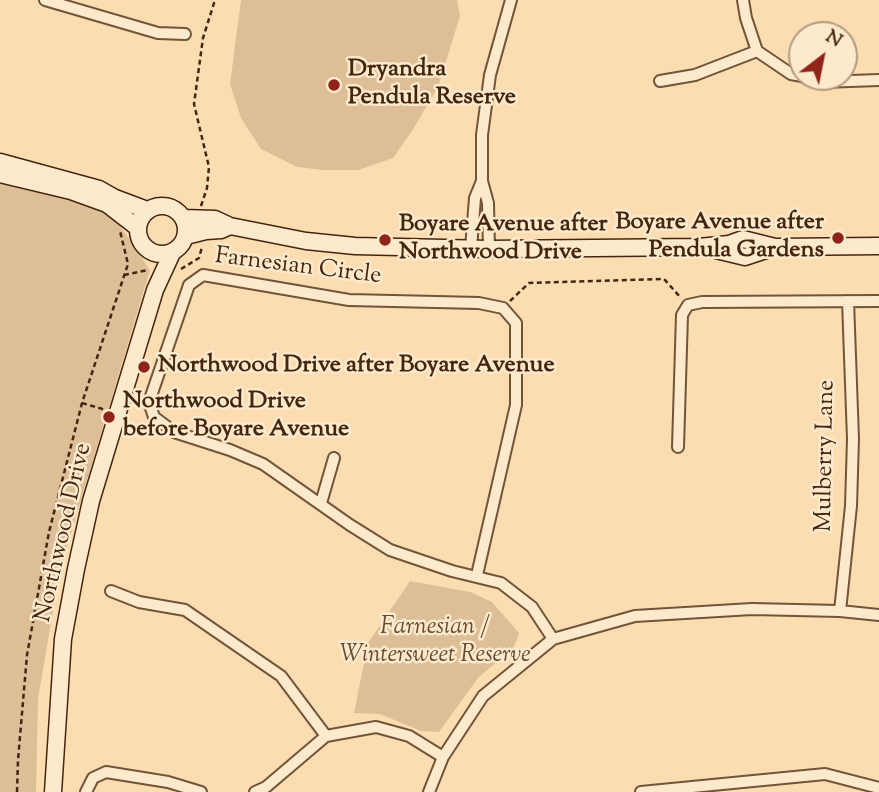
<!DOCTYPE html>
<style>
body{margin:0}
#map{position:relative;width:879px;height:792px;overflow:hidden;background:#fcddb1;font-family:"Sorts Mill Goudy",serif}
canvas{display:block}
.north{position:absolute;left:788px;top:21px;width:70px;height:70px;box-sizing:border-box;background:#fde9cc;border:2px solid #b39b81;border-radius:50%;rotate:32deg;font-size:19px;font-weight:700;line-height:28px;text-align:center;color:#442610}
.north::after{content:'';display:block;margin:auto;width:24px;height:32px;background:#8f2418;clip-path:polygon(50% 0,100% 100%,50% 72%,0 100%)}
</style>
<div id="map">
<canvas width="879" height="792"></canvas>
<div class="north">N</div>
</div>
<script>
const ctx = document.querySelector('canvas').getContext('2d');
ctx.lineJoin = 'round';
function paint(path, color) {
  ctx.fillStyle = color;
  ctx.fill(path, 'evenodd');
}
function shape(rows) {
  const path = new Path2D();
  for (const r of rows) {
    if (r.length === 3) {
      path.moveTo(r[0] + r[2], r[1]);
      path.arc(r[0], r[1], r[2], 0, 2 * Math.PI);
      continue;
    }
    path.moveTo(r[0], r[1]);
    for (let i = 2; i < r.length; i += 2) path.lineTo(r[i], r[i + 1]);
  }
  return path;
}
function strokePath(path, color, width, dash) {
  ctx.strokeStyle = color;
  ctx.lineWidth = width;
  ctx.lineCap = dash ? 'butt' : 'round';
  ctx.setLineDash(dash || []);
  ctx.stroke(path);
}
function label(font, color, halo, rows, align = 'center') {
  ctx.font = font + ' "Sorts Mill Goudy",serif';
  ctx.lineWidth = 5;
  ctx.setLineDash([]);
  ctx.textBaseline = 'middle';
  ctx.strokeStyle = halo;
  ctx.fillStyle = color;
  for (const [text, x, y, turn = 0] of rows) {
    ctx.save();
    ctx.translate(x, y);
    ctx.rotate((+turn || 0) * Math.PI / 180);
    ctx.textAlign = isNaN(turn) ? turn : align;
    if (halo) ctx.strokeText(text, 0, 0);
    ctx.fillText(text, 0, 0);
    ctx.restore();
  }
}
paint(shape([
 [241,0,457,0,460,16,438,87,412,131,393,158,358,170,323,170,297,167,261,149,241,118,230,84],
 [0,178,66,197,112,214,150,270,60,570,38,699,36,792,0,792],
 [410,581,470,592,492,602,519,633,514,647,478,678,439,732,421,731,380,714,354,713,368,643]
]), '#ddbe96');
const street = shape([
 [45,0,158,33,185,34],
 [743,0,746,18,757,51,791,74,802,76],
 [804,77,822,82,879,80],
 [660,81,695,75,757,51],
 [471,248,475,198,482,181],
 [489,249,488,203,482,181,482,135,490,75,511,0],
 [678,447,682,315,688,305,702,302,879,301],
 [321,503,334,458],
 [477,575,516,405,516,323,503,308,479,303,349,300,203,275,189,285,149,402,154,417,174,432,230,450,263,464,350,525,390,550,452,571,501,583,532,607,553,639],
 [111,591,139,602,185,610,281,676,326,736],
 [840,611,851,506,853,439,848,301],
 [86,792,93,778,106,772,168,782,201,792],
 [255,792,266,787,326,736,376,727,409,736,443,757],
 [429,792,443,757,483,696,553,639,635,616,752,609,840,611,879,615],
 [641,792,825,774,879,788]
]);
const secondary = shape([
 [0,162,99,189,115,198,147,210],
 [0,174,71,191,107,204,138,228],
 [162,230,24],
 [183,218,215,219,230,226,306,241,355,246,489,249,699,247,729,244,743,239,775,247],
 [186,236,206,231,221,230,230,226],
 [712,249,745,257,775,247,879,246],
 [53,792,63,639,76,569,91,501,155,290,172,253]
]);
strokePath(street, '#725438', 14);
strokePath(secondary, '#442610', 19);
strokePath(shape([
 [201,206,207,188,209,167,194,104,203,38,215,0],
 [181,269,199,258,202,247],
 [124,275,148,270],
 [510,301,529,283,664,279,681,298],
 [82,403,106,410],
 [17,792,18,760,27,655,49,532,82,403,128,264,120,231]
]), '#442610', 2.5, [5, 3.5]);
strokePath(street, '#fde9cc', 10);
strokePath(secondary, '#fde9cc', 16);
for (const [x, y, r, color] of [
 [334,85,7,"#8f2418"],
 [838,238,7,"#8f2418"],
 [385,240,7,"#8f2418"],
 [144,367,7,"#8f2418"],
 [109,417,7,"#8f2418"]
]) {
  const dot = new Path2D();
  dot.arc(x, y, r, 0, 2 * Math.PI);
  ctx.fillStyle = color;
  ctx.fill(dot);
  strokePath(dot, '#fde9cc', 2.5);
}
label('bold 24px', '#442610', '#fde9cc', [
 ["Dryandra",348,71],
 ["Pendula Reserve",348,99],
 ["Boyare Avenue after",824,224,"right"],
 ["Pendula Gardens",824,252,"right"],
 ["Boyare Avenue after",399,226],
 ["Northwood Drive",399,254],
 ["Northwood Drive after Boyare Avenue",158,367],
 ["Northwood Drive",123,403],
 ["before Boyare Avenue",123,431]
], 'left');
label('24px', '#442610', '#fde9cc', [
 ["Farnesian Circle",298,268,7],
 ["Mulberry Lane",827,456,-89],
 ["Northwood Drive",65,533,-77]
]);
label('italic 24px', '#6a4c32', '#fde9cc', [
 ["Farnesian /",435,629],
 ["Wintersweet Reserve",435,657]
]);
</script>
